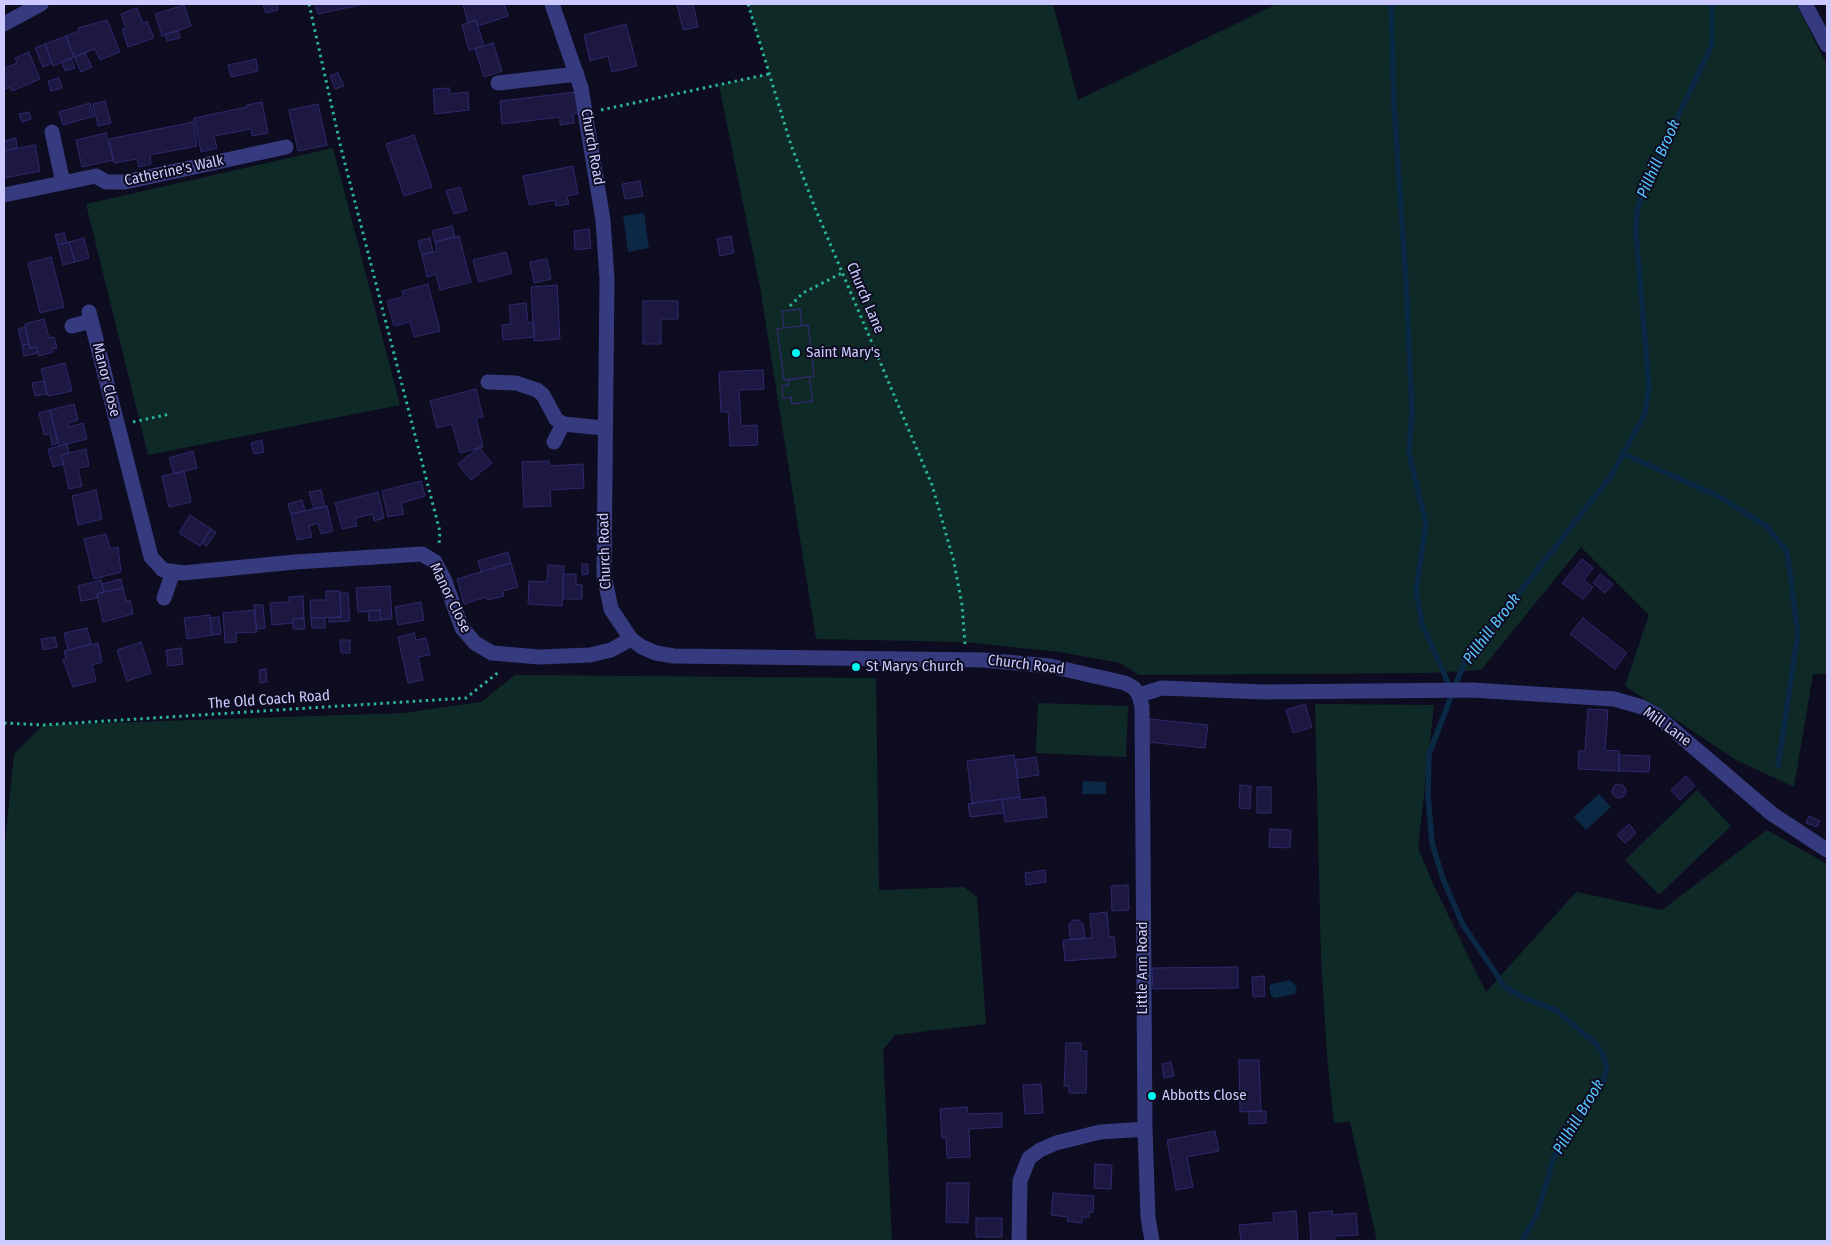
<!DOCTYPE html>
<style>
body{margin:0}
#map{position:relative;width:1831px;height:1245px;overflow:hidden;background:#0d0c20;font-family:"Fira Sans Condensed",sans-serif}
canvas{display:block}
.frame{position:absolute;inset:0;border:5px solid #cbcbff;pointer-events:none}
</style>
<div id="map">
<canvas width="1831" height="1245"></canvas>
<div class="frame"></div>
</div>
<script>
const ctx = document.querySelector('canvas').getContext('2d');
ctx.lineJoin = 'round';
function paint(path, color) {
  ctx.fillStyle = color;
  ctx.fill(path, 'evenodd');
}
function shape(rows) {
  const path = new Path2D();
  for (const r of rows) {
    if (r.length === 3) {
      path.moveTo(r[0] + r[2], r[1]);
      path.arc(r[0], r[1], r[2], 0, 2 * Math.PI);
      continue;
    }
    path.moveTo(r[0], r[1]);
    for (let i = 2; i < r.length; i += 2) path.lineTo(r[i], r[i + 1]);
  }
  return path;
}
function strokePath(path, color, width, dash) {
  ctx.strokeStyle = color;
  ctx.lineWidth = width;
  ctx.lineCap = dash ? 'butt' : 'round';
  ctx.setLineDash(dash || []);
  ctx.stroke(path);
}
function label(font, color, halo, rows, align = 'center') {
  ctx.font = font + ' "Fira Sans Condensed",sans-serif';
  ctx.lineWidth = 4;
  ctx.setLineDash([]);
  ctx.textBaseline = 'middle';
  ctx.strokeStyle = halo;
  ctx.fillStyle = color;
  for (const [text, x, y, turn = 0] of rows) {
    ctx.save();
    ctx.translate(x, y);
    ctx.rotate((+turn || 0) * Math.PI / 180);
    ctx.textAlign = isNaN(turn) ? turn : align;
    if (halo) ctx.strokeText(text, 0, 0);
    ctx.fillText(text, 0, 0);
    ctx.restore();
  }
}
paint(shape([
 [748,4,1053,4,1078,100,1277,4,1796,4,1827,65,1827,674,1813,674,1794,787,1736,760,1625,686,1649,615,1581,547,1481,670,1428,673,1139,675,1120,663,1060,652,965,642,816,639,760,287,719,85,769,74],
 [333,148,400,405,148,455,86,204],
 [515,675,876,678,879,890,964,887,977,897,986,1024,895,1035,883,1050,892,1241,4,1241,4,854,14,754,43,725,403,713,481,702],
 [1038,703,1128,706,1126,757,1036,753],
 [1315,704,1434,705,1418,848,1434,886,1486,992,1576,892,1662,910,1767,830,1827,864,1827,1241,1377,1241,1350,1122,1334,1123,1327,1056,1321,958],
 [1697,790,1731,826,1659,895,1625,860]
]), '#0f2a26');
paint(shape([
 [644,213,649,248,628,252,623,216],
 [1083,781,1106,782,1106,794,1082,794],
 [1599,794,1611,807,1586,830,1574,817],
 [1290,980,1297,987,1295,994,1275,998,1271,996,1269,988,1271,984]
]), '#0b2845');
strokePath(shape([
 [1391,4,1394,106,1406,281,1412,411,1409,453,1426,524,1416,590,1422,624,1451,689],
 [1624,454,1720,497,1766,526,1787,551,1798,633,1778,766],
 [1522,1241,1537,1214,1554,1157,1603,1083,1607,1068,1603,1054,1596,1044,1556,1010,1524,998,1505,987,1463,925,1443,879,1432,843,1428,796,1429,754,1464,663,1611,476,1645,414,1649,386,1636,233,1637,210,1644,187,1712,45,1712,4]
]), '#0b2845', 5.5);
const building = shape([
 [277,4,278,10,266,13,263,5,277,4],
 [315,4,364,4,318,14,315,4],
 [466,4,504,4,508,16,478,26,476,20,468,22,463,5,466,4],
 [677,4,693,4,698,27,683,30,677,4],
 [184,5,191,26,162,36,155,14,184,5],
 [137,8,143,23,147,21,154,38,128,47,122,29,126,28,121,14,137,8],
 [107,20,120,52,100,60,95,49,74,57,66,36,79,31,78,28,107,20],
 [476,20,484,46,469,50,462,25,476,20],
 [626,24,637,66,612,72,608,56,590,61,584,35,626,24],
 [178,31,180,38,167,41,165,34,178,31],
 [66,36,74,57,53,66,45,44,66,36],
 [493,43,502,71,484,77,475,49,493,43],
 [45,44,52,63,43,67,35,48,45,44],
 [29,52,40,79,12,91,10,87,4,90,4,65,5,68,17,63,15,58,29,52],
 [85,53,92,67,81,72,74,57,85,53],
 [71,58,75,68,65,71,62,62,71,58],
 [256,59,258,71,231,77,228,65,256,59],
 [338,73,344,86,335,89,330,76,338,73],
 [59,78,62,88,51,91,48,81,59,78],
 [449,88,450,94,468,92,469,110,435,114,433,89,449,88],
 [576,92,578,113,573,114,574,123,560,125,560,117,502,124,500,101,576,92],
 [105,101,111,123,98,126,93,104,105,101],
 [262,102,268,133,252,136,251,129,214,136,217,148,201,152,194,118,247,107,247,105,262,102],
 [90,103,94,116,63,125,59,112,90,103],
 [318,104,327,145,298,151,289,110,318,104],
 [29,112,31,119,22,122,19,114,29,112],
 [193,122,197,146,150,155,151,164,139,167,137,159,114,163,109,139,193,122],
 [106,133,113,160,82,167,76,140,106,133],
 [414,135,432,187,404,196,386,144,414,135],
 [16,138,17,148,4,151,4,141,16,138],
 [35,145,40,171,4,178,4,151,35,145],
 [573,166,578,194,567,196,569,204,556,206,555,200,529,205,523,176,573,166],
 [640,181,643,196,625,199,622,184,640,181],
 [460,187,467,210,454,214,446,191,460,187],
 [452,226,455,237,435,242,432,231,452,226],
 [589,229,591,248,575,250,574,231,589,229],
 [64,233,67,243,58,245,55,235,64,233],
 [459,236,471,282,440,290,436,274,427,277,422,255,437,251,435,242,459,236],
 [731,236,734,253,720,256,717,239,731,236],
 [84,238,89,258,75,262,69,242,84,238],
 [430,238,433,252,422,255,418,241,430,238],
 [69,242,75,262,63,265,58,245,69,242],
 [506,252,512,273,479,282,473,260,506,252],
 [51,257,64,307,40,313,28,263,51,257],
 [547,259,551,279,534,283,530,262,547,259],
 [428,284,440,331,414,337,410,322,394,326,387,301,403,297,402,291,428,284],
 [557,285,560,339,534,341,531,287,557,285],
 [643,301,678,301,678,319,661,319,661,344,643,344,643,301],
 [526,303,528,323,534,322,535,337,503,340,502,325,511,324,509,305,526,303],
 [800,309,802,326,784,328,782,311,800,309],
 [800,309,802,326,808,325,814,376,809,377,813,401,792,404,791,397,783,398,782,386,789,385,789,380,784,380,777,329,784,328,782,311,800,309],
 [44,319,49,338,54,337,57,348,52,349,53,352,39,356,37,347,30,348,25,324,44,319],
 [808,325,814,376,784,380,777,329,808,325],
 [25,327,29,344,22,345,18,329,25,327],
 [29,344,30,348,37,347,38,353,24,356,22,345,29,344],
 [65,363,72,391,48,396,41,369,65,363],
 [763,370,764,389,739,390,741,426,757,425,758,445,730,446,728,412,721,412,719,372,763,370],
 [809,377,813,401,792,404,791,397,783,398,782,386,789,385,789,380,809,377],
 [44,381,47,394,35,396,32,383,44,381],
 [476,389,483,417,476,418,483,447,460,453,452,424,437,428,430,401,476,389],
 [74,404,78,420,68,423,69,427,83,423,87,439,59,446,50,410,74,404],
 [50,410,58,443,52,445,50,434,44,435,39,413,50,410],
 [262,440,264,452,254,454,251,443,262,440],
 [67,444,69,453,61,455,64,464,53,467,48,449,67,444],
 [479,447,492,463,471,480,458,464,479,447],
 [86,449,89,466,78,468,82,486,69,489,61,455,86,449],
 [193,451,197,468,174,474,169,458,193,451],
 [549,461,549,466,583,464,584,488,550,490,551,506,524,507,522,462,549,461],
 [184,471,191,502,169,507,162,476,184,471],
 [421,481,425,496,401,503,404,514,388,517,382,491,421,481],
 [96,490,102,519,78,525,72,496,96,490],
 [321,490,325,507,314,509,309,492,321,490],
 [378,492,384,518,374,521,373,514,355,518,357,526,342,529,335,503,378,492],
 [302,500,305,511,291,514,288,504,302,500],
 [327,506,333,531,321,534,318,523,309,526,312,537,297,540,291,514,327,506],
 [190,515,211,529,200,546,179,533,190,515],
 [211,529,216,532,207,546,202,543,211,529],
 [106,534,110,549,118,547,121,572,94,579,84,539,106,534],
 [508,552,511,563,481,572,478,561,508,552],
 [1582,559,1593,568,1584,580,1593,587,1583,599,1562,583,1582,559],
 [511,563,518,587,503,591,504,596,487,600,486,597,464,604,457,579,511,563],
 [582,564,588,564,588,574,582,575,582,564],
 [548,565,564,566,562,606,528,604,529,581,547,582,548,565],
 [563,574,576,574,576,584,582,585,582,599,563,599,563,574],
 [1600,574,1613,584,1605,593,1593,583,1600,574],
 [121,579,123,588,104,592,102,584,121,579],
 [101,580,104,592,97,594,98,598,81,601,78,586,101,580],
 [390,586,392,619,381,620,380,610,358,612,356,588,390,586],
 [123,588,126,601,130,600,133,614,103,622,97,594,123,588],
 [326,591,340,591,341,617,311,618,310,600,326,600,326,591],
 [340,593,348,593,350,621,329,622,329,618,341,617,340,593],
 [303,596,304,618,293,619,293,623,272,625,270,603,289,602,289,597,303,596],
 [421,602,424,620,398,625,395,607,421,602],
 [254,605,263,605,265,628,256,629,254,605],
 [255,610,257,632,236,633,236,642,225,643,223,613,255,610],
 [380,610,381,620,369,621,368,611,380,610],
 [210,615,212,635,187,639,184,618,210,615],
 [219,617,221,634,212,635,210,618,219,617],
 [304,618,305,629,293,629,293,619,304,618],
 [311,618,325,618,325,628,312,628,311,618],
 [1583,618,1627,653,1615,669,1570,634,1583,618],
 [87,628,91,644,68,650,64,633,87,628],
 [414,633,416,640,426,638,430,655,418,657,423,680,408,683,398,637,414,633],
 [55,637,57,647,43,650,41,639,55,637],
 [340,640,350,640,350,653,341,653,340,640],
 [141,642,151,673,127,681,117,650,141,642],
 [98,643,102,662,92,665,96,681,73,687,63,660,66,659,64,651,98,643],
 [181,648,183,664,168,666,166,650,181,648],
 [266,669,267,682,260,683,259,670,266,669],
 [1305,704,1312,727,1293,733,1286,710,1305,704],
 [1588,709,1608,710,1605,750,1619,751,1619,771,1578,769,1579,751,1585,751,1588,709],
 [1150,719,1208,725,1205,748,1148,742,1150,719],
 [1014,755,1020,797,972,803,967,761,1014,755],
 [1619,755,1650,756,1649,772,1619,771,1619,755],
 [1036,757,1039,775,1018,778,1015,760,1036,757],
 [1686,776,1695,786,1680,800,1671,790,1686,776],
 [1619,791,7],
 [1240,785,1251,786,1250,809,1239,808,1240,785],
 [1257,787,1271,787,1271,813,1257,813,1257,787],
 [1020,797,1020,800,1045,797,1047,817,1005,822,1002,799,1020,797],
 [1002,799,1004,813,970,817,968,804,1002,799],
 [1809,816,1820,821,1817,827,1806,823,1809,816],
 [1629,824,1636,833,1625,843,1617,835,1629,824],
 [1270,829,1291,830,1290,848,1269,847,1270,829],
 [1045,870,1046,882,1026,885,1025,873,1045,870],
 [1128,885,1129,910,1112,911,1111,886,1128,885],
 [1107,912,1109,937,1114,936,1116,957,1065,961,1063,940,1092,938,1090,914,1107,912],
 [1073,920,1079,920,1083,924,1085,938,1070,939,1069,925,1073,920],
 [1238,967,1238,988,1153,989,1152,968,1238,967],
 [1264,976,1265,996,1253,997,1252,977,1264,976],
 [1066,1043,1081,1043,1081,1051,1087,1051,1086,1093,1069,1093,1069,1086,1064,1086,1066,1043],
 [1239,1060,1259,1060,1261,1111,1240,1112,1239,1060],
 [1171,1062,1174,1076,1164,1078,1162,1064,1171,1062],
 [1041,1084,1043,1113,1025,1114,1023,1085,1041,1084],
 [967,1107,968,1114,1002,1113,1002,1127,969,1129,970,1157,947,1158,946,1137,942,1138,940,1109,967,1107],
 [1261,1111,1266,1111,1266,1123,1249,1124,1249,1112,1261,1111],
 [1215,1131,1219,1151,1187,1157,1193,1187,1176,1190,1167,1140,1215,1131],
 [1095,1164,1112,1165,1111,1189,1094,1188,1095,1164],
 [947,1183,969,1183,968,1223,946,1222,947,1183],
 [1053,1193,1094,1196,1093,1212,1089,1212,1089,1217,1082,1217,1082,1223,1067,1221,1068,1217,1051,1215,1053,1193],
 [1296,1211,1298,1241,1241,1241,1239,1225,1274,1222,1273,1213,1296,1211],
 [1332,1211,1332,1215,1356,1213,1358,1235,1334,1236,1335,1241,1311,1241,1309,1213,1332,1211],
 [976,1218,1002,1218,1002,1237,976,1237,976,1218]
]);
paint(building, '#1c1841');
strokePath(building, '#2f296d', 1);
strokePath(shape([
 [309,4,341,148,440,532,439,545],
 [748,4,791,145,815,208,932,485,954,562,962,605,965,644],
 [601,110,769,74],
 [790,306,803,293,842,273],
 [133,422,170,414],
 [4,723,43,725,466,698,500,671]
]), '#2bb39c', 3, [2.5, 4]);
strokePath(shape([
 [552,4,581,88,603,220,607,279,604,575,611,609,631,639,642,647,656,653,674,656,983,660,1050,666,1125,683,1134,688,1139,695,1142,707,1145,1129,1148,1217,1152,1241],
 [1805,4,1827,45],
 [4,24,41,4],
 [498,83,577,74],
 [52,132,63,183],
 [4,195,96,176,106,182,125,182,286,147],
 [89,312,151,557,163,570,183,573,295,562,422,554,435,562,444,579,462,628,475,643,492,653,539,657,590,655,611,650,631,639],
 [72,326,91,321],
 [488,382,516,383,537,390,543,395,556,419,563,424,604,428],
 [554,442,563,424],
 [164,598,173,572],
 [1139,695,1162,688,1263,692,1472,690,1614,699,1642,707,1656,715,1772,814,1827,850],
 [1019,1241,1020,1181,1029,1158,1040,1150,1056,1143,1100,1132,1145,1129]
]), '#363b80', 15);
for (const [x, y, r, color] of [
 [796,353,5,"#00f6f3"],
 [856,667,5,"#00f6f3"],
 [1152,1096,5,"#00f6f3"]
]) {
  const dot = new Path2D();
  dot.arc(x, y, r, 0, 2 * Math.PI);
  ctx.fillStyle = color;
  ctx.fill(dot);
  strokePath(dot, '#0d0c20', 2);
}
label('15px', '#cbcbff', '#0d0c20', [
 ["Church Road",592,147,80],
 ["Catherine's Walk",174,171,-12],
 ["Church Lane",865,298,67],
 ["Manor Close",106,380,76],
 ["Church Road",605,551,-92],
 ["Manor Close",450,598,64],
 ["Church Road",1026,665,7],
 ["The Old Coach Road",269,700,-4],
 ["Mill Lane",1667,727,36],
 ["Little Ann Road",1143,968,-90]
]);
label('15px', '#cbcbff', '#0d0c20', [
 ["Saint Mary's",806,353],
 ["St Marys Church",866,667],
 ["Abbotts Close",1162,1096]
], 'left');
label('italic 16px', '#59c4ff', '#0d0c20', [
 ["Pillhill Brook",1659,159,-66],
 ["Pillhill Brook",1492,629,-53],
 ["Pillhill Brook",1579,1117,-59]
]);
</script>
